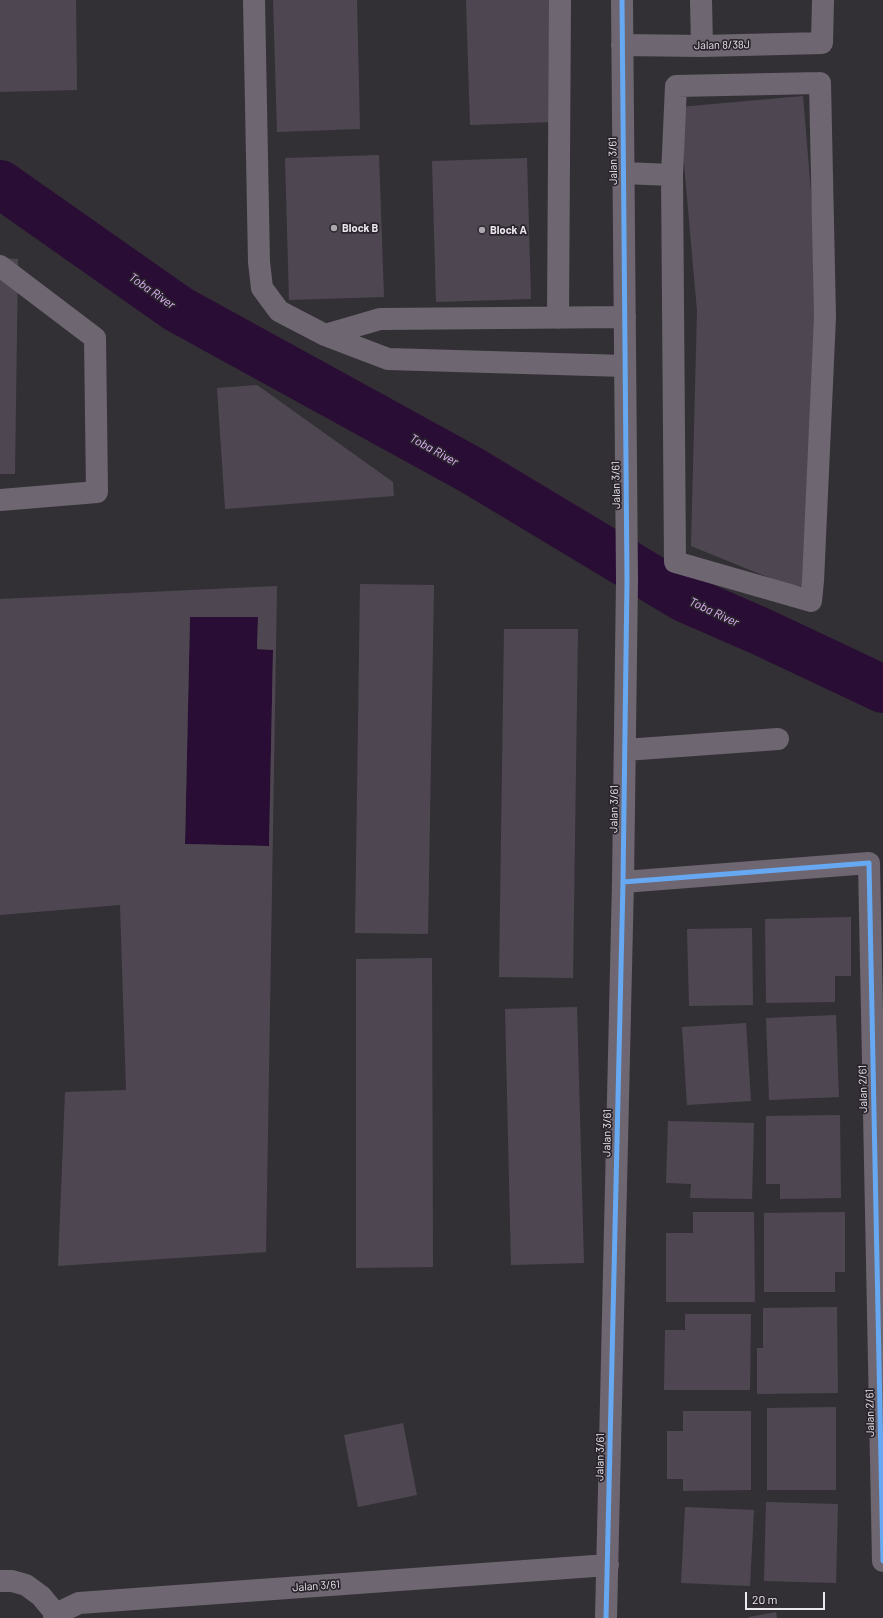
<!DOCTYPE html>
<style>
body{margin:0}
#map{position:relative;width:883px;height:1618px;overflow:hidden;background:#333035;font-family:Barlow,sans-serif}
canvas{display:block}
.scale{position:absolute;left:745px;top:1592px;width:80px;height:18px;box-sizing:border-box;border:2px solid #ebe7ed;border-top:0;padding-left:5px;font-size:12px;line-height:14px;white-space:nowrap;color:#ebe7ed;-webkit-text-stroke:3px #2a242d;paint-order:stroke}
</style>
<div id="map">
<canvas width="883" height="1618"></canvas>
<div class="scale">20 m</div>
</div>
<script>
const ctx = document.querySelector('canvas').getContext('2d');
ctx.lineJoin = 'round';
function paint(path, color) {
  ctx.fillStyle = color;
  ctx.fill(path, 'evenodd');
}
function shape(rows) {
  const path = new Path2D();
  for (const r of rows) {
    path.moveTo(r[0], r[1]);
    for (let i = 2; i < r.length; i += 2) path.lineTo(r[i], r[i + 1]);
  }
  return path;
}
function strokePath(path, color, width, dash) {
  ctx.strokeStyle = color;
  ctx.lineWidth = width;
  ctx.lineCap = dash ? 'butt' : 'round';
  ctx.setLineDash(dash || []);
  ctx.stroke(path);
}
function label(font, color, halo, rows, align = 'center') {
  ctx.font = font + ' Barlow,sans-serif';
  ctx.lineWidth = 3.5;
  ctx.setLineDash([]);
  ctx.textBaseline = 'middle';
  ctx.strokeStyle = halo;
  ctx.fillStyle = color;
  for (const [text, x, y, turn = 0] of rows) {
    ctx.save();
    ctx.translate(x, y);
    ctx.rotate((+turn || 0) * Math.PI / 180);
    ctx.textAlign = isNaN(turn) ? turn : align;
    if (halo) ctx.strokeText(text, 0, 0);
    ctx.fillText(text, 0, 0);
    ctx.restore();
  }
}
paint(shape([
 [190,617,258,617,257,649,273,650,269,846,185,844]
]), '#290d35');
strokePath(shape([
 [0,184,178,309,471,470,684,598,762,632,883,689]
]), '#290d35', 48);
paint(shape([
 [0,0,76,0,77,90,0,92],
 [273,0,357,0,360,129,277,132],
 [466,0,549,0,553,122,470,125],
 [803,96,820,300,805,586,787,585,691,546,697,311,679,107],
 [379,155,384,297,289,300,285,158],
 [527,158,531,299,436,302,432,161],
 [0,258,18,259,15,474,0,474],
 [257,385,393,482,394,496,225,509,217,388],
 [360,584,434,585,428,934,355,933],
 [277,586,266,1252,58,1266,65,1092,126,1090,120,905,0,915,0,599],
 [190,617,258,617,257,649,273,650,269,846,185,844],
 [504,629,578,629,573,978,499,977],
 [851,917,851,976,835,976,835,1002,766,1003,765,919],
 [752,928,753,1005,689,1006,687,929],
 [432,958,433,1267,356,1268,356,959],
 [577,1007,584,1263,511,1265,505,1009],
 [836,1015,839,1097,769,1100,766,1018],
 [746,1023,751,1101,687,1105,682,1027],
 [840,1115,841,1198,780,1199,780,1184,766,1184,766,1116],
 [668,1121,754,1123,752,1199,690,1198,691,1184,666,1183],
 [693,1212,754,1212,755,1302,666,1302,666,1233,693,1233],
 [845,1212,845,1272,835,1272,835,1292,764,1292,764,1213],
 [837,1307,838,1393,757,1394,757,1348,763,1348,763,1308],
 [685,1314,751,1314,750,1390,664,1390,665,1330,685,1330],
 [836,1407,836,1490,767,1490,767,1408],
 [683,1411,751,1411,751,1490,683,1491,683,1479,667,1479,667,1431,683,1431],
 [403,1423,417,1495,358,1507,344,1435],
 [766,1502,838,1504,836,1583,764,1581],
 [685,1507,754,1510,750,1586,681,1583],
 [776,1612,777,1618,749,1618,749,1617]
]), '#4e4752');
strokePath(shape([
 [254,0,259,262,262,288,279,311,325,335,388,359,625,366],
 [701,0,702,46],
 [622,45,702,46,822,43,823,0],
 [820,83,825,317,813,581,811,601,675,562,672,175,676,86,820,83],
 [623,173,672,175],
 [0,266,95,338,97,492,0,500],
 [558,318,560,0],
 [325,335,380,319,625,317],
 [625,750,778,739],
 [623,882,869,863,883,1561],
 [0,1581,12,1581,26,1585,41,1596,56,1614],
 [54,1618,56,1614,79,1603,608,1565],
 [606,1618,623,882,627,580,622,0]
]), '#6e6771', 22);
strokePath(shape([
 [623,882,869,863,883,1561],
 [606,1618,623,882,627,580,622,0]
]), '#66a8f1', 5);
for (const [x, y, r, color] of [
 [334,228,4,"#aba7ad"],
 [482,230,4,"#aba7ad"]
]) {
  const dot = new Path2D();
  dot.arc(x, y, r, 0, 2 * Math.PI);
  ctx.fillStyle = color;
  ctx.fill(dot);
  strokePath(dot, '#2a242d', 1.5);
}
label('11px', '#ebe7ed', '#2a242d', [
 ["Jalan 8/38J",722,45,-1],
 ["Jalan 3/61",613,161,-91],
 ["Jalan 3/61",616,485,-91],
 ["Jalan 3/61",614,809,-89],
 ["Jalan 2/61",863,1089,-91],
 ["Jalan 3/61",607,1133,-89],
 ["Jalan 2/61",870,1413,-91],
 ["Jalan 3/61",600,1457,-89],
 ["Jalan 3/61",316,1586,-4]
]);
label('bold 11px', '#ebe7ed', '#2a242d', [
 ["Block B",342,228],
 ["Block A",490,230]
], 'left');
label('italic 12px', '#e4b3fd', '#2a242d', [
 ["Toba River",152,291,35],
 ["Toba River",434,450,29],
 ["Toba River",714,612,25]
]);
</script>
